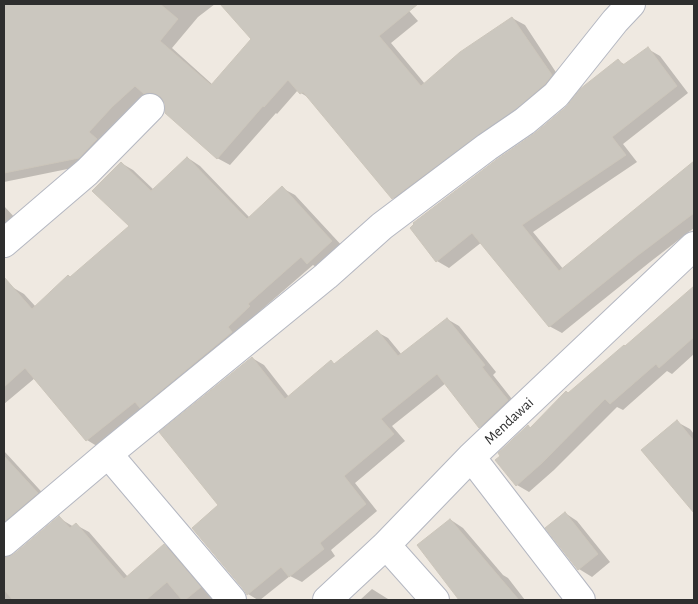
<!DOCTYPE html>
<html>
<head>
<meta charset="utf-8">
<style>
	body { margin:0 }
	#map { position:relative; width:698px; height:604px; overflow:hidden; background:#efe9e1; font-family:"Alegreya Sans",sans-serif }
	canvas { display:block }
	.frame { position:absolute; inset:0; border:5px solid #2e2e2e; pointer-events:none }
</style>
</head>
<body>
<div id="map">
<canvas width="698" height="604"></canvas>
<div class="frame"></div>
</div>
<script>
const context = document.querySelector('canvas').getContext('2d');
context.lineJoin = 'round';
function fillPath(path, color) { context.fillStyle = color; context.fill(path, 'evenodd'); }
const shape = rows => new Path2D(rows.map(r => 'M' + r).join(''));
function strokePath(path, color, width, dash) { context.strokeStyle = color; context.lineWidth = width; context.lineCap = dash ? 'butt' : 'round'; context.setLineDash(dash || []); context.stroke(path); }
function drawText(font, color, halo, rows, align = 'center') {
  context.font = font + ' "Alegreya Sans",sans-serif'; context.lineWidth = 4.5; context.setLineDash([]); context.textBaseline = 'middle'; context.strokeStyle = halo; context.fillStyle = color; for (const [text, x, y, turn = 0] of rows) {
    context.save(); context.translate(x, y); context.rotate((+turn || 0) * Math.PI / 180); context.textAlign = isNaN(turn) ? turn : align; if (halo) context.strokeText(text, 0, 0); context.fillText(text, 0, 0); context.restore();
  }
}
const shadow = shape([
	[9,4,215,4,198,17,172,48,213,85,253,39,222,4,403,4,418,21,391,43,425,84,512,18,525,25,563,83,406,205,393,198,309,98,301,93,298,90,277,114,276,113,230,165,217,158,166,104,164,99,157,101,146,94,124,114,101,139,92,164,4,182,4,119,11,113,4,104,4,9],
	[648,49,660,56,688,93,623,144,637,162,533,232,564,270,691,165,694,168,694,228,650,262,562,333,549,326,482,242,449,268,437,261,536,134,618,61,626,65],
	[188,158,200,166,250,218,282,188,295,195,344,248,321,270,313,265,260,311,262,314,100,448,87,440,35,378,4,404,4,294,12,287,24,294,36,307,69,276,71,278,131,226,121,163,133,170,154,190],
	[4,206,16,219,4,230],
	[694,287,694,354,672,374,667,371,623,410,617,407,554,470,529,492,517,485,528,427,531,428,569,394,625,347],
	[447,319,459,326,496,372,493,375,519,408,491,434,480,427,446,383,392,426,405,441,355,483,377,511,331,550,335,556,302,582,290,576,260,600,258,600,248,594,220,505,252,358,264,365,289,397,331,362,335,365,377,332,388,338,402,355],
	[677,422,690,429,694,434,694,507,689,504],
	[4,451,50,501,4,541],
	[565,513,577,521,610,562,592,577,579,569,547,528],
	[59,518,74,527,76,525,89,532,128,577,164,545,177,553,217,600,4,600,4,558,6,559,14,555],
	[451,520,463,528,503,575,508,578,525,600,461,600,419,545],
	[372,589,388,599,389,600,360,600]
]);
const building = shape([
	[4,4,160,4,178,19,160,41,211,85,251,39,220,4,418,4,379,36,421,86,460,52,512,17,552,75,545,84,516,109,478,135,392,199,303,92,300,94,288,80,264,107,263,106,217,159,165,113,165,104,161,97,153,93,146,93,144,94,135,86,112,107,89,132,97,139,79,158,4,173,4,4],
	[648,47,677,86,612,137,626,155,522,225,559,271,694,161,694,213,637,256,549,327,472,233,436,262,410,228,414,224,413,223,496,160,535,133,566,107,580,89,618,59,623,65,648,47],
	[187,157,247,219,282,186,332,241,307,264,301,257,248,304,250,306,228,327,232,332,140,408,135,402,86,441,25,368,4,387,4,277,32,309,68,275,70,277,129,226,92,191,121,162,151,191,187,157],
	[694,286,694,337,659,368,656,364,610,404,605,399,542,463,516,486,495,460,500,456,498,453,528,425,530,428,566,391,568,393,624,345,625,346,694,286],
	[447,318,485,365,482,367,508,400,479,428,437,374,381,419,394,434,344,476,366,504,320,543,324,549,289,577,281,567,247,595,244,590,192,528,218,505,159,432,252,357,285,399,331,360,334,364,377,330,398,356,447,318],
	[677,420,694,441,694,513,641,450,677,420],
	[4,456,38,493,4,522,4,456],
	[565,512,598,554,578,570,545,528,565,512],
	[59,516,70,528,76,523,124,579,164,544,201,587,185,600,182,600,167,582,146,600,13,600,4,590,4,557,7,557,14,554,59,516],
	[450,519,519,600,459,600,417,545,450,519]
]);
const street = shape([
	[4,243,87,172,150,108],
	[108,454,232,600],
	[471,457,581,600],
	[4,542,108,454,326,276,382,226,487,147,525,121,556,95,615,21,631,4],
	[386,545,435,600],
	[327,600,386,545,471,457,694,246]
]);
const streetNames = [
	["Mendawai",509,421,-43]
];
fillPath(shadow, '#0003');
fillPath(building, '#cbc7bf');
strokePath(building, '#cbc5ba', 1);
strokePath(street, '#b4b7c1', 30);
strokePath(street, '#fff', 28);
drawText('15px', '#2e2e2e', '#fff', streetNames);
</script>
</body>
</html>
